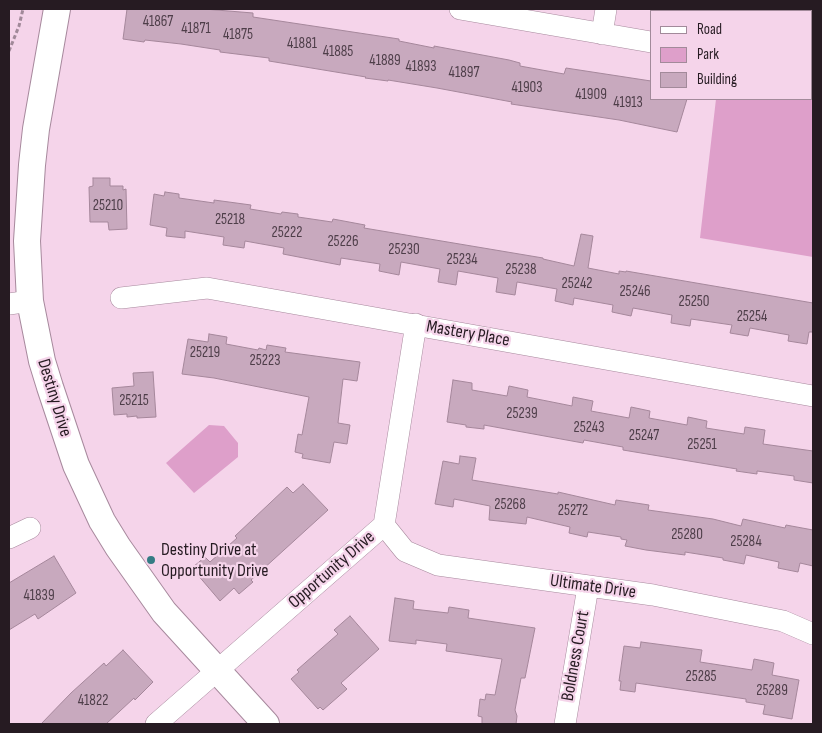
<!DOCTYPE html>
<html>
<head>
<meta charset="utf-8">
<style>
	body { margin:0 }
	#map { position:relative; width:822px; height:733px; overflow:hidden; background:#f5d4ea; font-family:"Sofia Sans Condensed",sans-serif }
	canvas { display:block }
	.frame { position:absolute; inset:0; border:10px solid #261b22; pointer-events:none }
	.legend { position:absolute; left:650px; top:10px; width:162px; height:90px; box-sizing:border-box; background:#f5d4ea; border:1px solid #a28a9a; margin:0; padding:6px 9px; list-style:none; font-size:15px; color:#261b22 }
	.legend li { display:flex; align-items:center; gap:10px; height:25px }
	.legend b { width:25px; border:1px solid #a28a9a }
</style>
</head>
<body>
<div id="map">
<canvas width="822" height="733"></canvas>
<div class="frame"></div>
<ul class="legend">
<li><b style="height:6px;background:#fff"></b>Road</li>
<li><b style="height:14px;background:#de9fca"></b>Park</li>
<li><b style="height:14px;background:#c8a9be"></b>Building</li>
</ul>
</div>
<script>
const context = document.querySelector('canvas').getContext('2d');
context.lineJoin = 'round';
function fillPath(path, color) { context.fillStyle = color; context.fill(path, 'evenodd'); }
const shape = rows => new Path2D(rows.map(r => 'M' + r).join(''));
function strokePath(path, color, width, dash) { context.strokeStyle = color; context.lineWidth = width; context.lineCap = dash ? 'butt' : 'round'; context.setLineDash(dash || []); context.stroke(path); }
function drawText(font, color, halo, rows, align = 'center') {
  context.font = font + ' "Sofia Sans Condensed",sans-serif'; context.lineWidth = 4.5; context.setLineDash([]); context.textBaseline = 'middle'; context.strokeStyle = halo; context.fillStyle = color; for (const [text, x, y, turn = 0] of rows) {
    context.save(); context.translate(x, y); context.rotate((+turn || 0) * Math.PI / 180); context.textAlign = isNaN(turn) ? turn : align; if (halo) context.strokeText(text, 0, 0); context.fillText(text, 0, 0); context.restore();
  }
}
const green = shape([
	[727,9,813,9,813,257,700,238,716,99,811,99,811,11,727,11],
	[209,425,224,426,238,443,238,457,194,493,166,463]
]);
const building = shape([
	[127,9,204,9,253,13,253,17,399,39,399,41,434,48,434,46,509,60,520,63,520,66,564,74,566,68,651,81,651,99,687,99,677,132,619,120,511,104,512,102,437,88,388,80,388,81,365,78,366,77,269,61,269,58,220,52,220,50,181,44,145,40,144,42,123,39,127,9],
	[93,178,110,178,110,186,123,186,123,190,126,189,127,229,109,230,108,222,90,222,89,187,93,186,93,178],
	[165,192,179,194,179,198,214,203,214,200,251,205,250,209,281,214,282,212,298,214,298,217,332,222,333,219,365,225,364,228,543,258,543,259,574,266,581,234,593,236,588,268,619,274,619,271,626,272,626,271,813,303,813,332,809,332,807,344,788,341,789,335,750,328,748,336,730,333,732,325,691,319,690,326,671,323,672,315,633,308,631,316,612,312,613,305,574,298,573,305,555,301,557,289,517,282,515,295,496,292,498,278,458,271,456,285,438,282,440,269,401,262,399,275,379,271,380,264,341,258,340,265,283,254,284,248,245,241,244,248,223,245,224,237,185,231,185,238,166,236,167,228,150,225,154,194,164,196,165,192],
	[209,334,227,337,226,344,258,350,259,348,266,350,267,345,286,348,285,352,360,362,357,381,343,379,338,423,350,425,347,444,334,442,330,463,302,458,303,454,295,452,298,434,302,435,309,397,214,378,182,374,188,339,208,342,209,334],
	[153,372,156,417,137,418,137,416,127,417,127,414,114,415,112,388,134,386,133,373,153,372],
	[453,380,472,383,472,390,507,396,509,386,528,390,527,397,572,406,573,397,593,401,591,411,629,418,631,407,650,411,649,418,687,425,688,417,707,421,706,428,744,434,745,427,765,430,763,444,813,451,813,483,794,480,794,476,757,471,757,474,736,471,737,469,623,450,623,447,584,440,583,443,484,425,484,429,466,427,466,425,447,422,453,380],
	[460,456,476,458,472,480,558,494,558,492,615,505,616,500,649,505,648,510,713,519,741,526,743,519,785,528,786,525,813,530,813,566,800,563,798,572,778,568,779,562,746,555,744,564,723,560,723,558,685,552,685,555,646,550,625,546,627,540,621,539,621,537,588,532,587,537,569,533,570,527,527,517,526,524,489,520,490,506,454,499,453,507,435,504,443,461,459,464,460,456],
	[303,484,328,510,251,580,253,582,239,594,234,588,220,601,197,574,199,572,193,567,205,557,210,562,237,538,235,536,287,487,293,493,303,484],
	[54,556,76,593,38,619,35,614,9,630,9,583,54,556],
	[395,598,414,601,413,609,448,613,449,607,469,610,468,618,535,628,525,678,521,678,515,710,517,716,516,724,482,724,482,717,478,716,480,699,485,700,486,694,495,695,502,659,446,651,447,644,416,640,416,644,389,641,395,598],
	[350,616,379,649,341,683,347,689,323,710,320,707,318,709,291,679,299,672,297,670,338,634,334,630,350,616],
	[641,642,702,650,700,662,752,670,754,659,774,663,772,675,799,680,792,719,763,714,765,705,746,702,746,699,636,683,635,692,620,690,621,681,619,681,624,646,640,648,641,642],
	[123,650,153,682,135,700,134,698,106,724,41,724,71,693,104,663,106,666,123,650]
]);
const path = shape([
	[9,51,19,26,23,9]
]);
const minor = shape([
	[460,9,651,42],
	[602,34,606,9],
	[121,298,207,288,813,396],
	[9,304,30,301],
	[384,525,405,551,438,565,653,595,783,621,813,634],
	[9,538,30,528],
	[156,724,384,525,416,324],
	[565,724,588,587]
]);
const tertiary = shape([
	[57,9,36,129,32,165,27,241,30,301,42,361,50,387,76,465,102,521,118,547,164,612,266,724]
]);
const markers = [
	[151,560,5,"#347c84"]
];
const numberNames = [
	["41867",158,22],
	["41871",196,29],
	["41875",238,35],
	["41881",302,44],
	["41885",338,52],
	["41889",385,61],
	["41893",421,67],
	["41897",464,73],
	["41903",527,88],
	["41909",591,95],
	["41913",628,103],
	["25210",108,206],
	["25218",230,220],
	["25222",287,233],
	["25226",343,242],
	["25230",404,250],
	["25234",462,260],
	["25238",521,270],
	["25242",577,284],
	["25246",635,292],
	["25250",694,302],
	["25254",752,317],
	["25219",205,353],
	["25223",265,361],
	["25215",134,401],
	["25239",522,414],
	["25243",589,428],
	["25247",644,436],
	["25251",702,445],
	["25268",510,505],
	["25272",573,511],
	["25280",687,535],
	["25284",746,542],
	["41839",39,596],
	["25285",701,677],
	["25289",772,691],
	["41822",93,701]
];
const streetNames = [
	["Mastery Place",468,334,10],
	["Destiny Drive",54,398,73],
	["Opportunity Drive",332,570,-41],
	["Ultimate Drive",593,587,8],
	["Boldness Court",576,656,-80]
];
const poiNames = [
	["Destiny Drive at",161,550],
	["Opportunity Drive",161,571]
];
fillPath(green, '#de9fca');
fillPath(building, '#c8a9be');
strokePath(building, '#a5879b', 1);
strokePath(minor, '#a7899d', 22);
strokePath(tertiary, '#a7899d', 28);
strokePath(path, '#a18999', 3, [4, 2.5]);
strokePath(minor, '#fff', 21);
strokePath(tertiary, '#fff', 26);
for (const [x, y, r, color] of markers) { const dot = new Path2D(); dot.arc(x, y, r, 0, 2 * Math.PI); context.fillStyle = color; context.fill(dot); strokePath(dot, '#f5d4ea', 2); }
drawText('15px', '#4e3e49', null, numberNames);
drawText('18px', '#261b22', '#f5d4ea', streetNames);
drawText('18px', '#261b22', '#f5d4ea', poiNames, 'left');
</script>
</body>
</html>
